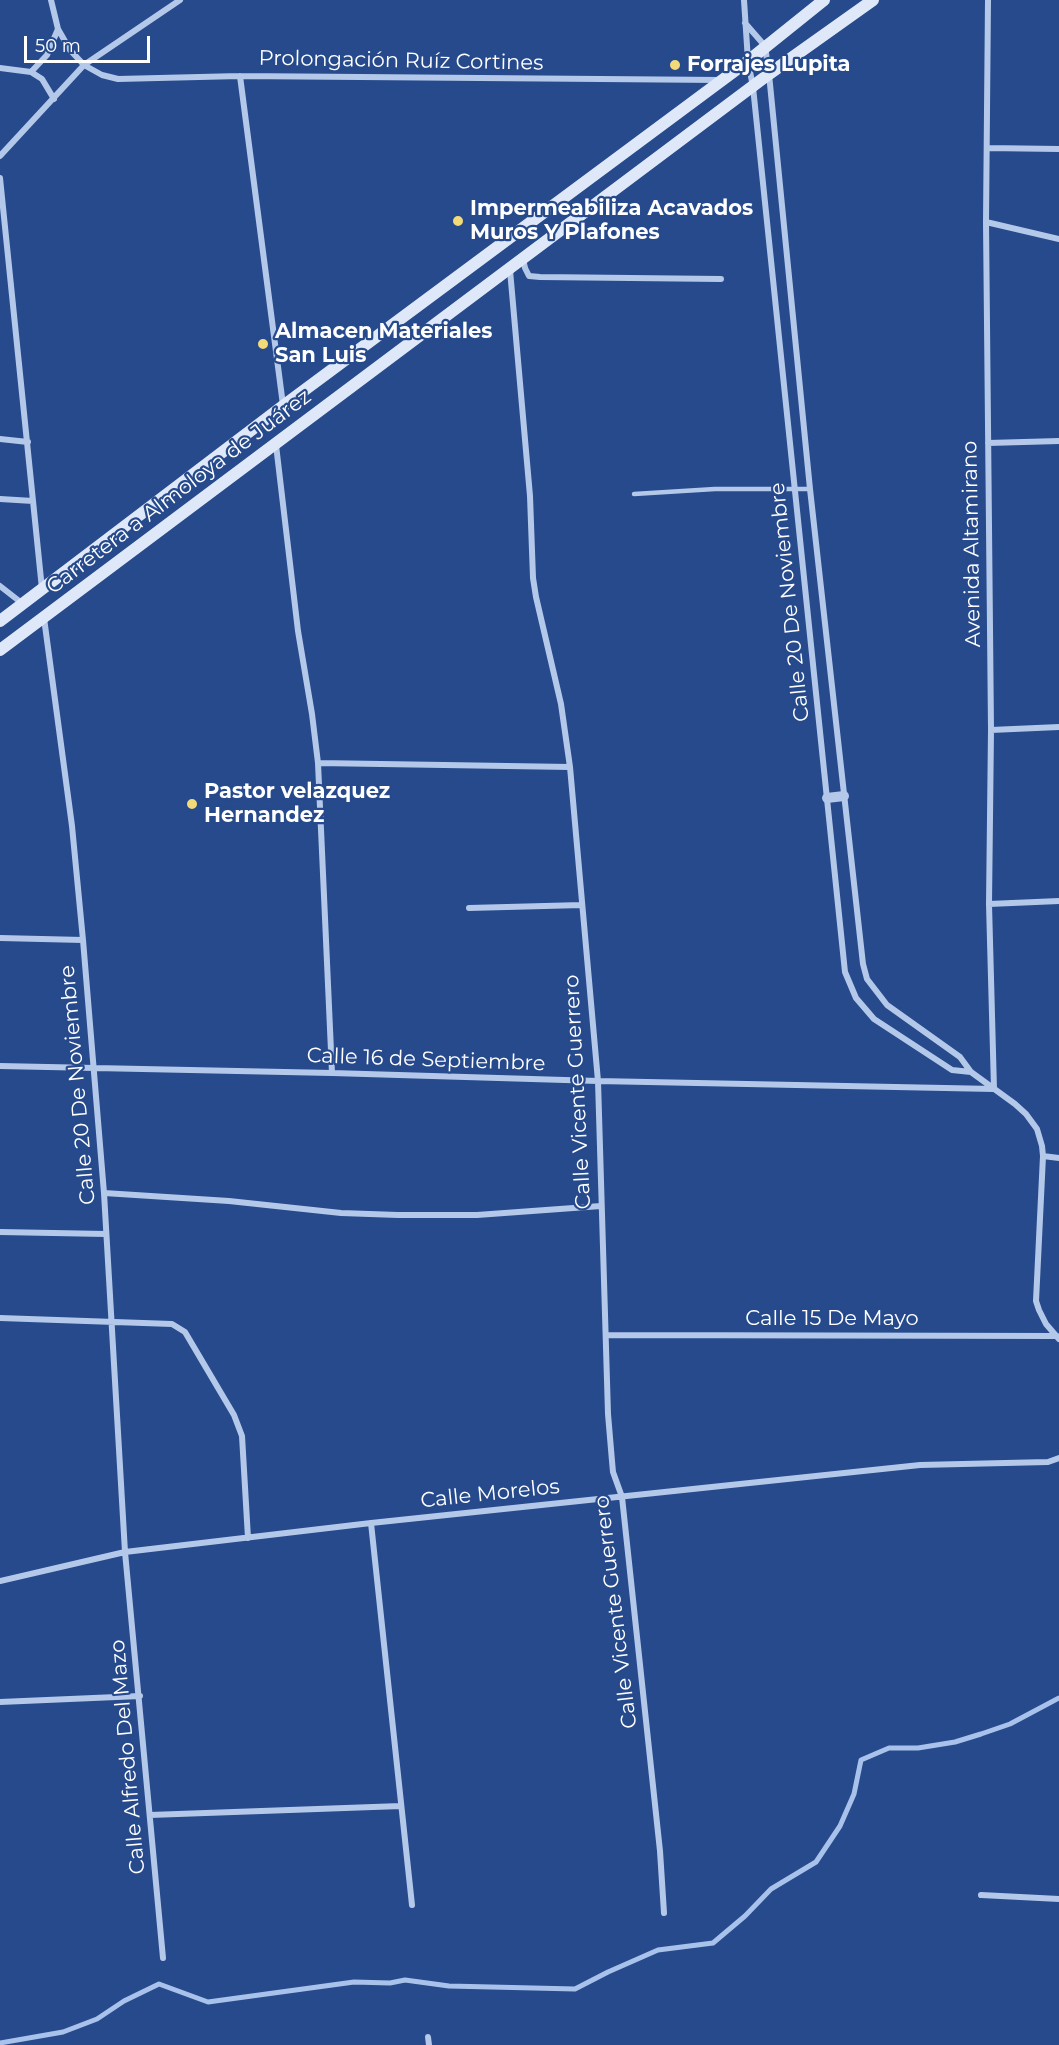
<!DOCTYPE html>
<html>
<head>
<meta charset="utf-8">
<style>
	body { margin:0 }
	#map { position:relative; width:1059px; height:2045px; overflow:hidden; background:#264a8c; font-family:Montserrat,sans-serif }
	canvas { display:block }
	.scale { position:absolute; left:24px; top:36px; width:126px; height:27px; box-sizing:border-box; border:3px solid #fff; border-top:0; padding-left:8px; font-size:18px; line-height:21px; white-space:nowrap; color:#fff; -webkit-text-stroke:4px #264a8c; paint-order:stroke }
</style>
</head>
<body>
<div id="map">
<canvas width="1059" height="2045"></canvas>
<div class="scale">50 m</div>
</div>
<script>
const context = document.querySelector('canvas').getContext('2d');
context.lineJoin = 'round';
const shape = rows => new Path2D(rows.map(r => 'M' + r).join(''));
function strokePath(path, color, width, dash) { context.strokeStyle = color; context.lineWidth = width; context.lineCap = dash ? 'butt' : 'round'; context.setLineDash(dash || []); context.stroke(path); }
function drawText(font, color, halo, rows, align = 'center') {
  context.font = font + ' Montserrat,sans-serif'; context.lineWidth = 4.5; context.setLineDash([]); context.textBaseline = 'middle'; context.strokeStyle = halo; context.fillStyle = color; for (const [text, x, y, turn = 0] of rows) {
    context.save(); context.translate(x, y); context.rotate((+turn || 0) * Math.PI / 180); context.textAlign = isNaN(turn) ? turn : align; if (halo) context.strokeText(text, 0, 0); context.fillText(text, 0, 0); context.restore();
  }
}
const stream = shape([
	[0,2043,63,2032,97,2019,124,2001,159,1984,208,2002,354,1982,390,1983,405,1980,449,1986,575,1989,608,1972,658,1950,713,1943,745,1916,771,1889,816,1862,840,1826,854,1794,861,1760,889,1748,918,1748,955,1742,981,1734,1010,1724,1059,1698]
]);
const service = shape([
	[634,494,715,489,810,489]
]);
const minor = shape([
	[51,0,58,29,70,50,84,65,102,75,118,79,240,76,720,80],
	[744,0,748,61,753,87,845,972,856,998,874,1019,952,1070,971,1072],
	[745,23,765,46,769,74,810,489,863,964,867,979,887,1005,960,1057,971,1072,1015,1104,1026,1114,1037,1129,1042,1146,1043,1156,1036,1301,1039,1310,1046,1324,1059,1339],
	[0,68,31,72,42,79,54,99],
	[31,72,47,55,58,29],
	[240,76,283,405],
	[987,148,1059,149],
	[0,156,84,65,180,0],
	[0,178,42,589],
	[986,222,1059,239],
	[523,259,525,268,529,276,540,277,721,279],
	[510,270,530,496,533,578,536,597,561,704,570,767,598,1081,608,1414,612,1461,613,1472,622,1497,660,1851,664,1913],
	[0,439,28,442],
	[988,443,1059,441],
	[276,445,298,631,312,714,318,763,332,1073],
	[0,499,33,501],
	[0,586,23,604],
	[44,618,72,826,83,940,104,1193,125,1552,163,1958],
	[991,730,1059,727],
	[318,763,570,767],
	[989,904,1059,901],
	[469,908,582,905],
	[0,938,83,940],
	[0,1066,332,1073,598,1081,994,1089,989,904,991,730,986,222,988,0],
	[1043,1156,1059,1158],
	[104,1193,229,1201,341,1213,398,1215,477,1215,601,1206],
	[0,1232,106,1234],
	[0,1318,172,1324,185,1332,234,1415,242,1436,248,1538],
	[606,1335,1057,1336],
	[371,1523,412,1905],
	[0,1581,125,1552,371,1523,920,1465,1048,1462,1059,1458],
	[0,1702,140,1696],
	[150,1815,401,1806],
	[981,1895,1059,1899],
	[428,2037,429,2045]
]);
const tertiary = shape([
	[827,798,844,796]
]);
const secondary = shape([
	[0,621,283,406,748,61,824,0],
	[0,650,769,74,873,0]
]);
const markers = [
	[675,65,6,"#f3da79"],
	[458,221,6,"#f3da79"],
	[263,344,6,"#f3da79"],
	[192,804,6,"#f3da79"]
];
const streetNames = [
	["Prolongación Ruíz Cortines",401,61,1],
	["Carretera a Almoloya de Juárez",179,492,-37],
	["Avenida Altamirano",972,544,-91],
	["Calle 20 De Noviembre",790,602,-96],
	["Calle 16 de Septiembre",426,1060,2],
	["Calle 20 De Noviembre",78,1085,-95],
	["Calle Vicente Guerrero",578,1092,-93],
	["Calle 15 De Mayo",832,1319],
	["Calle Morelos",490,1494,-6],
	["Calle Vicente Guerrero",616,1612,-97],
	["Calle Alfredo Del Mazo",128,1757,-95]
];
const poiNames = [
	["Forrajes Lupita",687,65],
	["Impermeabiliza Acavados",470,209],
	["Muros Y Plafones",470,233],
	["Almacen Materiales",275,332],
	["San Luis",275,356],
	["Pastor velazquez",204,792],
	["Hernandez",204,816]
];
strokePath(stream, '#a9c2eb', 5);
strokePath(service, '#b4c8ea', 4.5);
strokePath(minor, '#b4c8ea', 6);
strokePath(tertiary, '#b4c8ea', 10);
strokePath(secondary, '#dfe8f8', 12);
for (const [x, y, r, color] of markers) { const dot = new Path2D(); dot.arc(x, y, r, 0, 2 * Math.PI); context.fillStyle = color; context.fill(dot); strokePath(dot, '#264a8c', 2); }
drawText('21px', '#fff', '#264a8c', streetNames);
drawText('bold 21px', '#fff', '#264a8c', poiNames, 'left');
</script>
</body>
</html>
